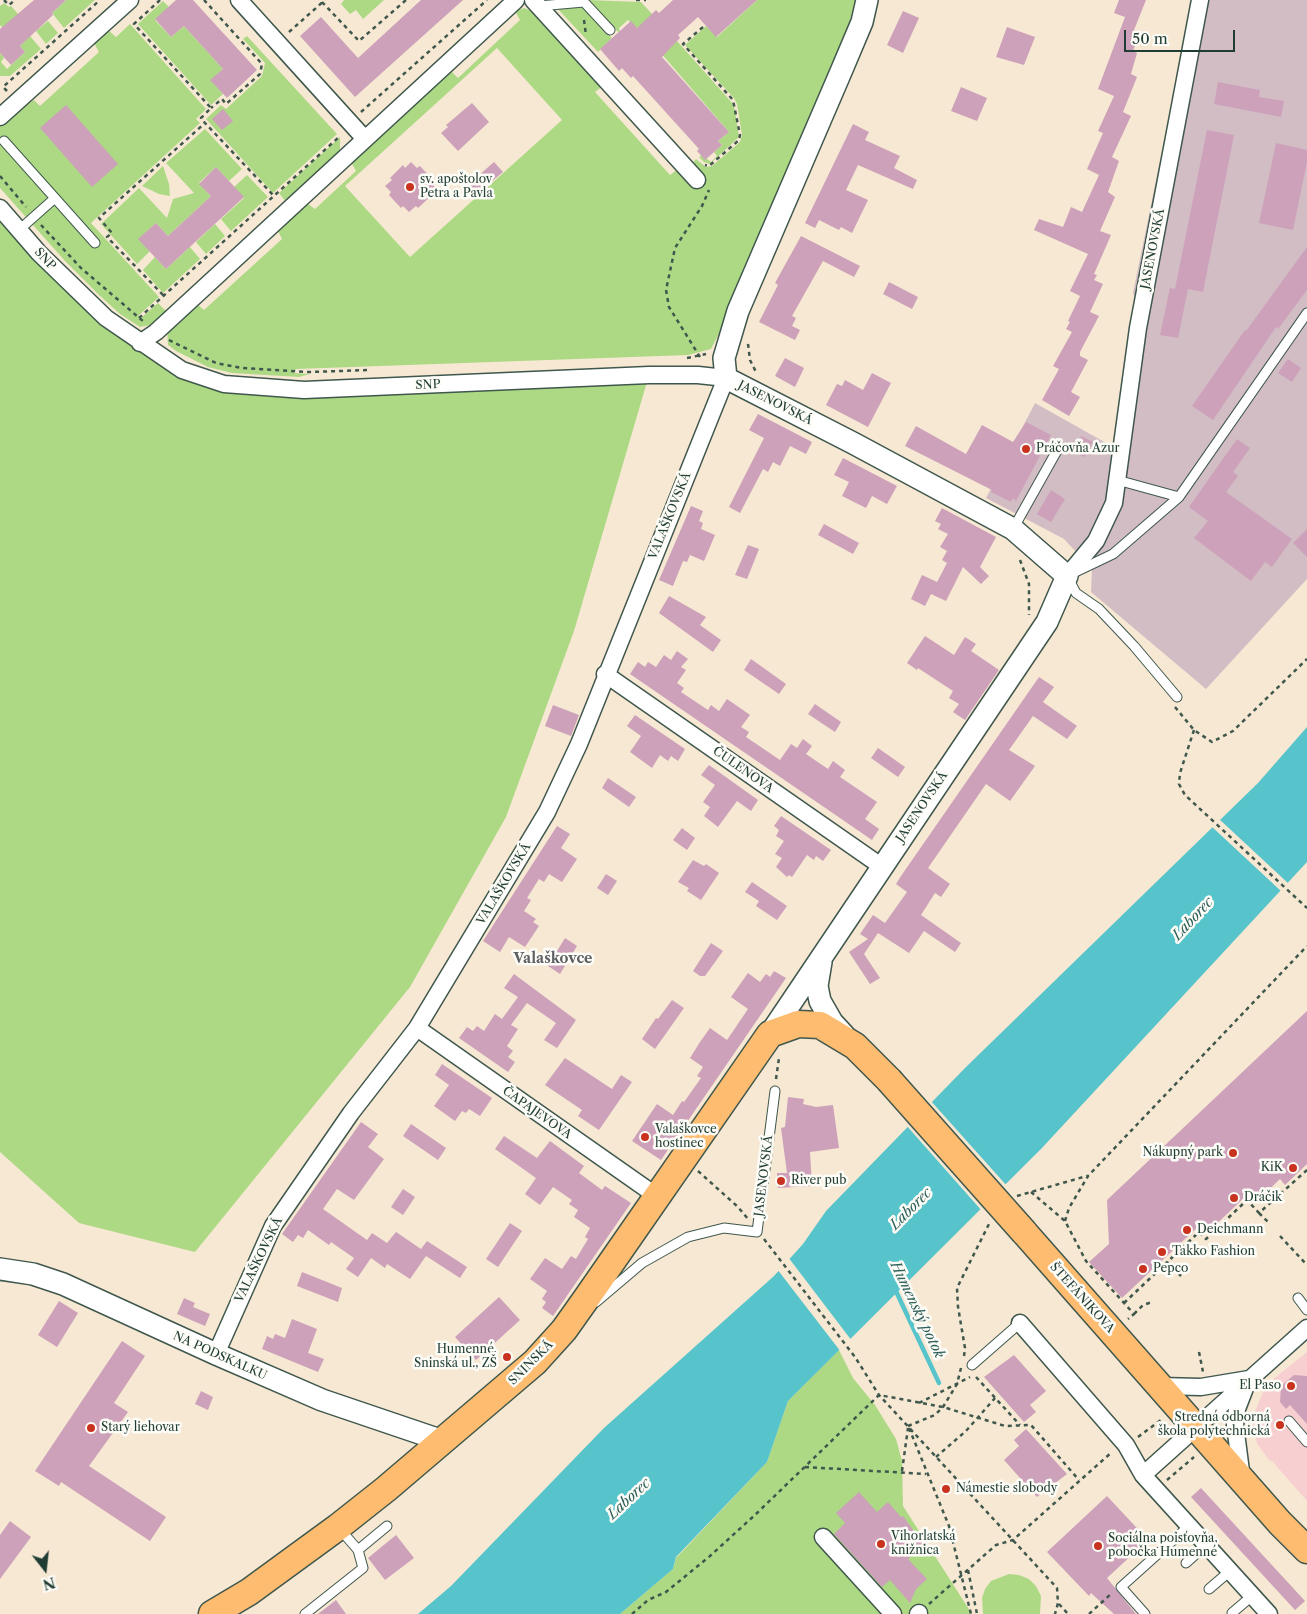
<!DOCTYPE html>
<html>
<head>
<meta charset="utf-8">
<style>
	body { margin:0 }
	#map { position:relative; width:1307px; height:1614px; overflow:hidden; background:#f7e8d3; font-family:"Libre Caslon Text",serif }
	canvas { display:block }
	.north { position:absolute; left:20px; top:1544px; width:50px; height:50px; -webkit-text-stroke:4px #fdfcf7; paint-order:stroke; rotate:164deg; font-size:14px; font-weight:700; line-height:20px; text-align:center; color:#1f3d34 }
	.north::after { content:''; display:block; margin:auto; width:18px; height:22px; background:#1f3d34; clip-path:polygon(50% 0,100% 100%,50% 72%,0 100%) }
	.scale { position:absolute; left:1124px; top:30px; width:111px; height:22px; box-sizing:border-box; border:2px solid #1f3d34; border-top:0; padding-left:6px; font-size:15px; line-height:18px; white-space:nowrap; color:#1f3d34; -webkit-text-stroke:4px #fdfcf7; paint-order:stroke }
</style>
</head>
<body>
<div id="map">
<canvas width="1307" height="1614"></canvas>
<div class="north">N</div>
<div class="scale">50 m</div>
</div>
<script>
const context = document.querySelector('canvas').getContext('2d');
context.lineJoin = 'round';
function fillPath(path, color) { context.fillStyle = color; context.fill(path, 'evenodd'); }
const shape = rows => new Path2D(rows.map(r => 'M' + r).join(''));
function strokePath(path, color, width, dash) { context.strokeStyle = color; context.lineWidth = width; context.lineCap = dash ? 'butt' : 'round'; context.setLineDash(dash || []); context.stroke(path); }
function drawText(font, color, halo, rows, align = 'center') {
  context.font = font + ' "Libre Caslon Text",serif'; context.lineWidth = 5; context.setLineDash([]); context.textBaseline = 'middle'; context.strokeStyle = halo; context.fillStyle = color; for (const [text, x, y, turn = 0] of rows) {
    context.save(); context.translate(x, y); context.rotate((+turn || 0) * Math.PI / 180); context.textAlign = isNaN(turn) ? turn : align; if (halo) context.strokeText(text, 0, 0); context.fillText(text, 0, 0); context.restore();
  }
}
const built = shape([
	[1307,1352,1307,1501,1272,1461,1270,1461,1257,1444,1252,1418,1266,1385]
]);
const industrial = shape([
	[1193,0,1307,0,1307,579,1206,689,1091,592,1092,569,1064,539,986,498,1035,403,1115,448,1136,301,1133,293]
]);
const green = shape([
	[66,0,95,0,64,28,52,13],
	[344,0,384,0,363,19,356,10,350,14,341,4],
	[587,0,641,2,652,14,640,31,628,20,619,28,620,31,618,32,592,3],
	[757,0,855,0,850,20,821,96,738,297,711,349,688,355,296,369,294,373,310,374,299,377,232,373,208,367,176,351,168,345,167,330,197,304,204,310,282,239,278,231,279,227,304,205,308,204,315,209,356,171,352,164,354,161,451,71,458,78,520,20,515,11,524,8,535,12,603,86,595,92,670,175,678,169,698,186,706,179,692,164,696,159,706,167,712,166,740,142,742,135,737,104,734,98,685,45,706,26,717,37],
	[497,48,562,120,410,257,345,186],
	[163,1,169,7,155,20,171,37,184,26,223,69,211,80,223,94,211,105,138,24],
	[4,3,9,7,11,6,20,16,4,29,0,25,0,6],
	[581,6,586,8,612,38,598,52,556,7],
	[48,21,58,33,46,44,36,31],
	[130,24,206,109,196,119,200,123,91,223,159,297,138,316,141,318,158,303,166,311,150,325,140,327,120,314,99,295,65,261,0,188,0,126,24,106,34,100,40,106,99,52,94,43,108,30,116,37],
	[30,36,41,49,10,76,0,76,0,53,4,58,1,62,7,69,25,52,20,46],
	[247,36,337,134,273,193,206,119,221,105,226,109,262,76,265,63,243,39],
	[677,41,734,105,739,137,710,164,704,162,699,157,702,155,711,162,717,156,714,152,722,145,718,141,729,132,660,52],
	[205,129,242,169,229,181,216,167,199,183,211,196,168,236,156,223,139,239,150,251,137,264,101,224,139,188,167,218,173,199,194,193,166,163],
	[340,137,340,149,336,156,286,202,279,193],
	[163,166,169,184,170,196,159,194,142,186],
	[247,175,268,197,231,231,221,219,244,198,234,187],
	[0,208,106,319,224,384,649,375,574,631,506,817,410,987,195,1252,79,1223,0,1152],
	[215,224,225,236,206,254,196,242],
	[190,247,200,259,163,293,143,270,155,257,166,269],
	[839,1350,853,1378,875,1405,896,1439,902,1461,903,1506,972,1614,620,1614,673,1569,676,1558,767,1462,788,1401],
	[1009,1574,1019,1575,1029,1579,1036,1586,1041,1596,1040,1614,983,1614,982,1598,985,1589,991,1581]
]);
const water = shape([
	[1307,727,1307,862,1041,1149,788,1401,767,1462,676,1557,673,1569,620,1614,418,1614,451,1586,604,1428,774,1276,803,1244,826,1211,965,1068,1258,783]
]);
const pier = shape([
	[1218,818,1289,884,1282,892,1210,825],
	[930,1100,1007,1186,982,1211,906,1125],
	[788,1257,852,1341,841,1352,777,1269]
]);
const stream = shape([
	[894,1287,939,1383]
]);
const building = shape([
	[34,0,66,0,52,13,53,15,20,46,25,52,11,65,0,53,0,29],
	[176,0,193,0,257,70,227,98,210,80,223,69,184,26,171,37,155,19],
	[421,0,463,0,355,97,300,36,321,17,358,58],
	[673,0,757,0,716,37,698,17,678,35,680,38,662,57,729,132,718,141,722,145,705,160,697,151,699,149,633,76,631,78,622,68,619,71,600,49,631,21,637,28,656,10,659,13],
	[1119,0,1146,0,1132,35,1138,37,1133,51,1137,53,1131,74,1137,77,1123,112,1131,116,1112,157,1119,161,1108,192,1115,197,1100,231,1111,235,1094,274,1097,275,1094,280,1103,284,1090,312,1099,316,1080,352,1080,356,1088,360,1071,392,1080,397,1069,416,1042,400,1059,369,1053,366,1072,332,1066,329,1070,322,1068,321,1080,296,1070,291,1088,254,1034,230,1039,219,1063,227,1071,207,1082,212,1099,175,1087,169,1103,133,1098,131,1114,96,1098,89,1125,17,1114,13],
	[903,11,919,18,903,53,887,45],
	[1007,27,1035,37,1024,65,996,57],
	[1218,82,1260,90,1259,97,1284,101,1281,117,1214,104],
	[961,87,987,98,977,121,951,111],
	[472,103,489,122,458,151,441,133,448,127,446,125],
	[66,105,118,164,92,187,40,128],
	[223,109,233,121,222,130,212,119],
	[853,124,869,132,865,140,900,156,894,168,917,180,913,189,858,165,846,190,868,200,852,233,841,227,839,230,819,220,815,228,805,223],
	[1207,130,1234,135,1203,292,1188,289,1178,338,1160,335,1170,288,1175,289],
	[1276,143,1307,150,1307,162,1293,230,1259,223],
	[411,162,417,168,420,166,432,179,430,181,436,188,429,194,431,196,418,208,416,206,409,212,403,206,401,208,389,195,391,192,385,186,392,180,390,178,403,165,405,168],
	[494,162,503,172,477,194,469,184],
	[216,167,244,197,166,269,138,239,156,223,168,236,211,196,199,184],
	[801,236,860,266,854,277,823,261,792,316,796,318,792,326,800,330,795,340,759,322,778,285,775,283],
	[1307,247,1307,290,1278,329,1276,327,1213,420,1192,406,1245,330,1246,331],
	[889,282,918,297,912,309,883,294],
	[785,358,804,368,795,387,775,376],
	[1288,359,1301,368,1292,382,1278,373],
	[872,373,891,383,868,427,826,405,837,384,842,386,845,380,863,390],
	[758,414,812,442,806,454,790,446,780,466,773,462,768,472,763,469,740,513,729,507,764,438,749,430],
	[1026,422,1051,435,1016,501,1013,498,1011,502,991,492,992,490,905,446,916,426,966,454,982,425,1013,442],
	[1081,436,1093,442,1084,457,1073,451],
	[1237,439,1250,448,1233,472,1238,476,1226,492,1292,539,1272,567,1265,562,1251,581,1194,538,1208,521,1189,507],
	[843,458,897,486,887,504,872,496,866,508,842,496,849,482,834,475],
	[1051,490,1065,499,1051,522,1037,514],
	[691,506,703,511,699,521,703,523,701,529,715,535,704,561,690,555,687,562,683,561,673,586,659,580],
	[942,508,996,537,980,567,989,576,981,584,963,567,946,601,931,594,925,606,911,599,922,575,937,582,947,563,942,560,947,551,940,547,948,534,938,529,941,524,935,521],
	[824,524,859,543,853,554,818,535],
	[1307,529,1307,557,1293,543],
	[748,545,759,549,747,579,735,575],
	[669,596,706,617,700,625,721,640,713,652,659,613],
	[925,636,954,655,965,637,976,644,971,651,999,670,965,720,953,712,959,704,949,698,953,691,918,668,917,670,907,663],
	[677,651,688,659,681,667,686,670,677,683,684,688,681,692,708,710,711,705,719,711,727,699,743,710,750,715,741,727,749,732,746,737,780,760,791,744,797,748,803,739,812,746,806,754,828,769,833,761,845,770,840,777,877,802,865,819,879,829,872,840,630,674,638,662,645,667,648,662,656,667,664,655,671,660],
	[751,659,786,684,779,694,744,670],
	[1039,677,1054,687,1043,702,1077,726,1067,739,1033,716,1009,750,1035,766,1010,801,986,784,928,868,950,884,941,897,935,893,921,915,961,943,955,952,924,931,909,953,878,933,864,954,880,978,870,984,849,952,868,939,860,934,873,915,885,923,907,892,896,884,901,876],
	[815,704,841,722,835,732,808,714],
	[553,705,579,715,571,736,545,726],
	[635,715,685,749,678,761,671,756,668,761,660,755,652,768,630,752,641,736,627,726],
	[878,748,905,767,898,777,871,758],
	[709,765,758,800,751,811,737,801,718,827,704,816,710,807,703,802,715,785,701,775],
	[608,778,636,797,629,807,602,788],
	[781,816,831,850,823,861,816,856,814,860,807,855,792,877,789,875,787,877,776,867,782,858,775,854,784,841,776,836,779,830,774,826],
	[557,826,570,834,561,848,577,859,562,882,549,874,544,882,539,879,527,898,531,900,524,911,536,919,533,922,539,926,525,947,509,937,500,952,483,941],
	[682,828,695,838,687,850,673,840],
	[693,860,704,866,706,864,719,873,701,900,687,891,689,888,678,882],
	[606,874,617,881,608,895,597,888],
	[752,882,787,906,777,920,756,906,759,901,745,892],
	[565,938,577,946,560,974,548,966],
	[711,943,723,951,705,976,700,976,693,971],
	[774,971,786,978,661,1160,632,1141,657,1104,673,1115,682,1101,684,1102,701,1078,697,1076,703,1067,690,1058,700,1042,710,1028,727,1040,748,1009,731,997,748,973,760,982,766,974,770,977],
	[514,974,576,1020,557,1048,544,1040,556,1023,527,1003,511,1025,518,1029,507,1046,513,1051,508,1057,515,1062,508,1072,459,1038,467,1027,473,1031,477,1026,484,1031,495,1014,502,1019,518,997,504,988],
	[672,1000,684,1008,655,1049,642,1039,656,1018,658,1019],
	[1307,1011,1307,1164,1285,1185,1280,1179,1255,1203,1247,1195,1207,1233,1200,1225,1122,1298,1089,1262,1109,1244,1107,1200],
	[565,1058,612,1089,621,1075,632,1082,599,1130,578,1116,582,1110,545,1085],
	[442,1064,492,1098,480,1116,469,1109,466,1113,462,1111,455,1121,434,1106,449,1085,435,1075],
	[788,1097,804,1099,803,1104,816,1107,833,1105,839,1148,810,1152,812,1186,778,1188,777,1173,787,1173,781,1128,785,1127],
	[361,1122,378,1134,368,1147,384,1159,354,1200,337,1189,323,1209,367,1240,372,1233,387,1243,396,1232,421,1249,427,1241,467,1267,460,1278,426,1256,410,1279,387,1264,385,1268,371,1258,358,1277,346,1269,354,1258,331,1242,329,1245,308,1230,303,1238,298,1235,293,1242,282,1234],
	[411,1124,446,1148,438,1160,403,1136],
	[504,1136,537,1158,550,1141,584,1166,579,1173,602,1190,605,1186,631,1203,553,1316,542,1308,546,1302,542,1299,547,1291,530,1279,545,1258,562,1269,571,1256,576,1259,588,1239,585,1237,590,1228,574,1217,578,1210,569,1204,572,1200,553,1187,540,1205,525,1194,536,1178,495,1149],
	[403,1189,415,1197,403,1215,391,1207],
	[510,1223,522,1231,498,1267,486,1259],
	[302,1272,342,1288,338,1302,297,1286],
	[499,1297,520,1320,476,1360,455,1337],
	[184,1298,195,1303,193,1307,210,1314,205,1326,177,1314],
	[59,1301,78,1313,57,1347,38,1335],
	[292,1319,317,1329,308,1353,324,1359,318,1372,262,1349,267,1336,273,1339,275,1334,285,1338],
	[122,1341,145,1356,114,1403,128,1412,89,1466,166,1517,150,1541,61,1482,59,1486,35,1471],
	[1014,1355,1046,1391,1030,1405,1036,1412,1024,1422,984,1377],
	[1294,1375,1307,1376,1307,1424,1290,1405,1286,1409,1280,1402,1281,1386],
	[201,1391,213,1397,208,1410,195,1404],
	[1026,1429,1067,1474,1037,1497,1004,1460,1019,1446,1014,1440],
	[1201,1488,1305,1601,1295,1610,1191,1497],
	[859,1492,877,1512,888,1502,901,1517,903,1516,916,1534,930,1540,908,1559,927,1579,916,1589,910,1603,890,1580,882,1587,834,1534,845,1523,836,1513],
	[1107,1496,1148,1540,1107,1578,1136,1614,1114,1614,1091,1593,1089,1596,1047,1552],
	[10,1521,31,1537,0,1579,0,1535],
	[396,1535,414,1558,385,1580,368,1558],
	[336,1600,346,1614,318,1614]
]);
const path = shape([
	[4,0,9,5,15,0],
	[160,0,134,24,211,108,201,118,205,123,274,196],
	[204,0,262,64,260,74,226,104,222,99,211,108],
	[636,0,646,0],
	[322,2,359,41,406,0],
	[584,20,586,35],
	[703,27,683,44,733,100,740,135,739,140,716,160,709,166,705,165],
	[289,32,325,0],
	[7,91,3,87,100,0],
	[361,112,487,0],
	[0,176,26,207],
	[41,225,81,268,144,322],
	[163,295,107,237,112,233,99,218,205,123],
	[139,318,339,137],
	[169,340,216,363,242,368,309,372,370,370],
	[748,344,750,360,757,374],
	[700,357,669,307,666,290,675,248,702,206,709,190],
	[687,358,706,354],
	[1020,560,1029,584,1029,615],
	[1175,707,1194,730,1212,742,1233,731,1307,659],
	[1194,730,1180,773,1179,784,1185,795,1307,908],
	[776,1079,779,1058],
	[698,1171,738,1207,748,1219],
	[1031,1192,1065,1221,1086,1261,1134,1314,1128,1319],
	[1017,1196,1087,1176],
	[1259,1213,1269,1223],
	[1065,1221,1069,1208,1088,1176,1307,946],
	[1280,1236,1307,1265],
	[764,1239,855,1357,879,1395,1057,1588,1058,1603,1055,1614],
	[1167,1262,1181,1276],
	[1124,1303,1199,1232,1206,1239,1247,1200,1259,1213,1307,1170],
	[1134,1314,1143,1305,1152,1302],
	[1199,1352,1203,1372],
	[964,1356,965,1348,958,1307,957,1288,990,1222],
	[976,1377,1020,1425],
	[919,1403,970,1377],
	[908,1426,935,1415,943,1407,957,1384,961,1368],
	[909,1428,949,1526,971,1614],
	[1138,1437,1161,1420],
	[936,1457,966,1431,995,1398],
	[805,1467,926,1474],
	[902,1471,908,1428],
	[1167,1480,1194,1457],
	[968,1570,977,1614],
	[929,1604,996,1545,1013,1540,1112,1452],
	[1059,1604,1068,1614],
	[632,1614,648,1600,666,1592,710,1556,756,1514,879,1395,943,1407,1005,1426,1031,1425,1079,1480],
	[1089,1614,1112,1593]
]);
const service = shape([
	[539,6,584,2,610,30],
	[4,141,95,243],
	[19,230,55,198],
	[1117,480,1179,497],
	[1013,529,1059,447],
	[1177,697,1134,646,1099,609,1076,593,1067,576,1113,554,1179,497,1307,313],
	[1298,1298,1307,1310],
	[596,1302,642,1263,688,1237,724,1228,757,1232,775,1091],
	[972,1365,1020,1323],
	[1289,1421,1307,1442],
	[358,1550,387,1526],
	[1186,1563,1206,1545],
	[1209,1589,1230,1571],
	[1232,1613,1252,1596],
	[305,1614,363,1568,358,1550,339,1528],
	[1145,1614,1121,1587,1189,1526]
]);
const minor = shape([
	[239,0,365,139],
	[533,0,697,180],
	[0,117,130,0],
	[0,208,39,253,106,318,182,370,224,384,304,390,649,375,698,375,726,378,579,744,547,812,417,1028,351,1113,273,1226,216,1354],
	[140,343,156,332,516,0],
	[1067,576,1096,541,1114,503,1138,328,1200,0],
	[605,674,881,866],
	[417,1028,658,1197],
	[1020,1323,1126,1445,1143,1475,1269,1614],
	[1160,1386,1201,1387,1249,1379],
	[1143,1475,1307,1328],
	[1242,1479,1235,1425,1237,1409,1247,1383],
	[823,1537,893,1614],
	[918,1614,919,1613]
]);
const tertiary = shape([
	[821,962,817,986,820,1001,832,1022,844,1035],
	[770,1034,1047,622,1067,576,1013,529,853,443,726,378,724,358,738,311,840,74,862,22,867,0],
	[0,1269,33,1274,63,1284,216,1354,322,1400,443,1441]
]);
const primary = shape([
	[1024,1232,1280,1523,1307,1550],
	[212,1614,249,1592,338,1527,386,1489,535,1362,564,1330,586,1299,770,1034,798,1024,820,1025,855,1046,889,1080]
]);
const primaryBridge = shape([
	[889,1080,1024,1232]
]);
const markers = [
	[410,187,5,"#c8321e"],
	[1026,449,5,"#c8321e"],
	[645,1137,5,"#c8321e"],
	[1233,1153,5,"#c8321e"],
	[1293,1168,5,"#c8321e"],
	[781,1181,5,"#c8321e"],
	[1234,1198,5,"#c8321e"],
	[1187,1230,5,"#c8321e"],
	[1162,1252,5,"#c8321e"],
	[1143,1269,5,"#c8321e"],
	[507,1357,5,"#c8321e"],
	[1291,1386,5,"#c8321e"],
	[1280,1425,5,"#c8321e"],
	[91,1428,5,"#c8321e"],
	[946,1489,5,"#c8321e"],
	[881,1544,5,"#c8321e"],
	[1098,1546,5,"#c8321e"]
];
const poiNames = [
	["sv. apoštolov",420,180],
	["Petra a Pavla",420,194],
	["Práčovňa Azur",1036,449],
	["Valaškovce",655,1130],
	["hostinec",655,1144],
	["Nákupný park",1223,1153,"right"],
	["KiK",1283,1168,"right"],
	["River pub",791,1181],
	["Dráčik",1244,1198],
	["Deichmann",1197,1230],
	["Takko Fashion",1172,1252],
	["Pepco",1153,1269],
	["Humenné,",497,1350,"right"],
	["Sninská ul., ZŠ",497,1364,"right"],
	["El Paso",1281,1386,"right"],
	["Stredná odborná",1270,1418,"right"],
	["škola polytechnická",1270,1432,"right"],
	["Starý liehovar",101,1428],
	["Námestie slobody",956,1489],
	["Vihorlatská",891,1537],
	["knižnica",891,1551],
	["Sociálna poisťovňa,",1108,1539],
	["pobočka Humenné",1108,1553]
];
const streetNames = [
	["JASENOVSKÁ",1153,249,-79],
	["SNP",45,259,47],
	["SNP",428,385,-2],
	["JASENOVSKÁ",775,403,27],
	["VALAŠKOVSKÁ",670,516,-68],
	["ČULENOVA",743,770,35],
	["JASENOVSKÁ",922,807,-56],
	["VALAŠKOVSKÁ",504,884,-59],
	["ČAPAJEVOVA",537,1113,35],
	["JASENOVSKÁ",764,1176,-83],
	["VALAŠKOVSKÁ",259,1260,-64],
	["ŠTEFÁNIKOVA",1082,1298,48],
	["NA PODSKALKU",220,1356,24],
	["SNINSKÁ",531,1363,-45]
];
const waterNames = [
	["Laborec",1193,919,-47],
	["Laborec",911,1209,-45],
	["Humenský potok",917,1310,64],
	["Laborec",629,1499,-43]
];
const neighbourhoodNames = [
	["Valaškovce",553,959]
];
fillPath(built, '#f7cfd0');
fillPath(industrial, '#d2bdc5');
fillPath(green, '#add985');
fillPath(water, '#56c4ca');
fillPath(pier, '#f7e8d3');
strokePath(stream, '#56c4ca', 4.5);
fillPath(building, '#cca1b9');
strokePath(service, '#3f574c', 11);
strokePath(minor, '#3f574c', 19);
strokePath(tertiary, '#3f574c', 24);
strokePath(primary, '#3f574c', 29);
strokePath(path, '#3f574c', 2.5, [4, 4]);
strokePath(service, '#fff', 9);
strokePath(minor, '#fff', 16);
strokePath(tertiary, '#fff', 21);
strokePath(primary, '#fdbc70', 26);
strokePath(primaryBridge, '#3f574c', 29, []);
strokePath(primaryBridge, '#fdbc70', 26);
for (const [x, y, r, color] of markers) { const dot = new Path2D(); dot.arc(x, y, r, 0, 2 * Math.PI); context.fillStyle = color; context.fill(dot); strokePath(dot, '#fdfcf7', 2); }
drawText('12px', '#1f3d34', '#fdfcf7', poiNames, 'left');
drawText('12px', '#1f3d34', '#fdfcf7', streetNames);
drawText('italic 14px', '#2d5f5a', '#fdfcf7', waterNames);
drawText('bold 14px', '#5c6063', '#fdfcf7', neighbourhoodNames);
</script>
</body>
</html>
